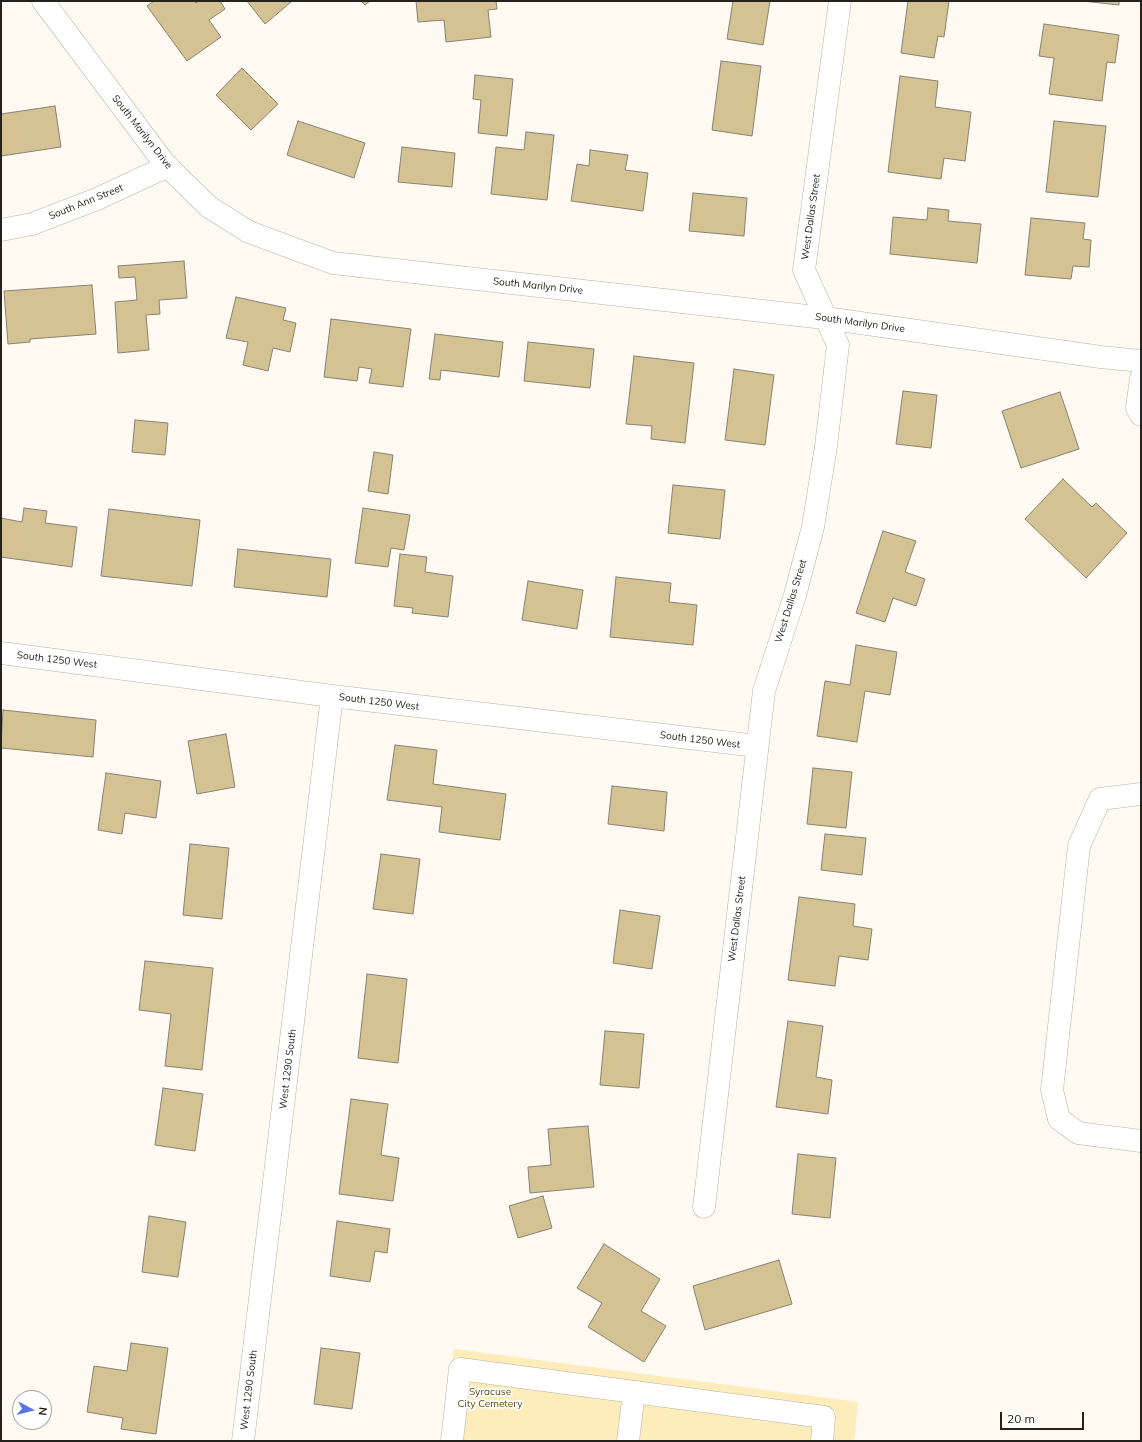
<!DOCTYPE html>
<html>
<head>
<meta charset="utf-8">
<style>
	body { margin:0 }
	#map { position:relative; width:1142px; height:1442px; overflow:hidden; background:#fefaf1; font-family:Mulish,sans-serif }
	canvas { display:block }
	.frame { position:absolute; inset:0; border:2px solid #24221c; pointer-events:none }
	.north { position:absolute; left:12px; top:1390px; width:40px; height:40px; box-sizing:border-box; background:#fff; border:1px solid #a7a7a4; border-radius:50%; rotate:97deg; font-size:11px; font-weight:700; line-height:16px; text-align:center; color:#24221c }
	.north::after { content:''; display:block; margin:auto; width:14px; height:18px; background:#5572e7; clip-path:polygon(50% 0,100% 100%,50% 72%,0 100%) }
	.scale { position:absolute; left:1000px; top:1412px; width:84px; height:18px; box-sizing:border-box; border:2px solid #24221c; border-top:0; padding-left:5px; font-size:12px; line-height:14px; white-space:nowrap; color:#24221c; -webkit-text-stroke:3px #fff; paint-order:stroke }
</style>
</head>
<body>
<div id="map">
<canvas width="1142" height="1442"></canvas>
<div class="frame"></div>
<div class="north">N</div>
<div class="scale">20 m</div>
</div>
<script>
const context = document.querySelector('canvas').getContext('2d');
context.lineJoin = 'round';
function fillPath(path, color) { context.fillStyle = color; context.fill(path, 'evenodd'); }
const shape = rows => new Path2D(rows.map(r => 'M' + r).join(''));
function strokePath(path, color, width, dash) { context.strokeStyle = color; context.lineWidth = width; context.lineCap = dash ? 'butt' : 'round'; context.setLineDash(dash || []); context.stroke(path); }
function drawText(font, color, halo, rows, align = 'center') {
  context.font = font + ' Mulish,sans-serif'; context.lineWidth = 3.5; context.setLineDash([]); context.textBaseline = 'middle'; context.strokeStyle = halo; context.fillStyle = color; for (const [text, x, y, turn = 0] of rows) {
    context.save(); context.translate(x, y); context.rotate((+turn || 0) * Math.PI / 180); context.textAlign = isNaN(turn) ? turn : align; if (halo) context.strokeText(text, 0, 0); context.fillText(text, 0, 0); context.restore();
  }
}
const green = shape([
	[454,1349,858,1402,854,1441,441,1441]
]);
const building = shape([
	[154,1,194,1,196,3,199,1,220,1,225,9,209,20,221,37,187,61,147,6,154,1],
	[247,1,291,1,291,2,265,24,247,1],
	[361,1,370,1,365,5,361,1],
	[416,1,496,1,497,9,488,10,491,37,446,42,444,20,418,22,416,1],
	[733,1,770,1,763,45,727,39,733,1],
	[908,1,949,1,944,37,938,36,934,58,901,53,908,1],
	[1082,1,1119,1,1119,5,1082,1],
	[1044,24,1119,35,1115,63,1107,62,1102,101,1049,94,1054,58,1039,56,1044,24],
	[721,61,761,66,752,136,712,130,721,61],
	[242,68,278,104,251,130,216,95,242,68],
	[475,75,513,79,507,136,478,133,481,100,473,99,475,75],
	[900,76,938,81,935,107,971,112,965,161,944,158,941,179,888,172,900,76],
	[55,106,61,147,1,156,1,114,55,106],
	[298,121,365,143,354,178,287,155,298,121],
	[1054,121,1106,126,1098,197,1046,192,1054,121],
	[526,132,554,135,547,200,491,194,496,147,524,150,526,132],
	[402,147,455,153,452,187,398,182,402,147],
	[590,150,628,155,625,170,648,173,643,211,571,201,577,164,589,166,590,150],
	[693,193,747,198,744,236,689,231,693,193],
	[928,208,949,210,948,221,981,224,977,263,890,254,893,217,927,220,928,208],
	[1031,218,1085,223,1083,239,1091,240,1089,267,1073,266,1071,279,1025,275,1031,218],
	[184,261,187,298,159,300,160,314,146,315,149,350,118,353,115,302,137,300,135,277,119,278,118,266,184,261],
	[92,285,96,334,30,339,30,342,8,344,4,291,92,285],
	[236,297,286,308,283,320,296,323,290,352,273,348,268,371,243,365,248,342,226,338,236,297],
	[331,319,411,329,403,387,369,383,372,369,359,367,357,381,324,377,331,319],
	[435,334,503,342,499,377,441,370,440,380,429,379,435,334],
	[528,342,594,349,590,388,524,381,528,342],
	[634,356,694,363,685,443,651,439,652,426,626,424,634,356],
	[734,369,774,375,765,445,725,440,734,369],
	[903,391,937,395,931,448,896,444,903,391],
	[1060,392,1079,449,1021,468,1002,411,1060,392],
	[135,420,168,423,165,455,132,452,135,420],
	[374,452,393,455,388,494,368,491,374,452],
	[1063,479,1092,507,1096,503,1127,533,1086,578,1025,519,1063,479],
	[673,485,725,490,720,539,668,533,673,485],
	[24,508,47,511,45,523,77,527,72,567,1,557,1,518,22,522,24,508],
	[363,508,410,515,404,550,391,548,388,567,355,563,363,508],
	[109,509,200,520,192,586,101,576,109,509],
	[883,531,916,541,905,572,925,579,916,606,893,598,885,622,856,613,883,531],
	[238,549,331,559,327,597,234,587,238,549],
	[400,554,427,557,425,572,453,576,448,617,412,613,413,608,394,606,400,554],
	[616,577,671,583,669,602,697,605,693,645,610,637,616,577],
	[528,581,583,590,577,629,522,620,528,581],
	[856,645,897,652,890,695,865,691,857,742,817,736,825,681,850,685,856,645],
	[3,710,96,720,93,757,1,748,3,710],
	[226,734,235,787,197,794,188,741,226,734],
	[395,745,437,750,433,784,506,794,500,840,439,832,442,807,387,800,395,745],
	[813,768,852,772,846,828,807,824,813,768],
	[106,773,161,781,156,818,125,813,122,834,98,830,106,773],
	[612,786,667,792,664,831,608,824,612,786],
	[825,834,866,838,862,875,821,870,825,834],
	[190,844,229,848,222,919,183,915,190,844],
	[381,854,420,859,413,914,373,909,381,854],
	[799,897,855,904,853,926,872,929,868,960,839,956,835,986,788,980,799,897],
	[620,910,660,916,652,969,613,963,620,910],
	[145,961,213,968,202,1070,165,1066,171,1014,139,1010,145,961],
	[367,974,407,979,398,1063,358,1058,367,974],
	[788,1021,823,1026,816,1077,832,1080,828,1114,776,1107,788,1021],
	[605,1031,644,1034,639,1088,600,1085,605,1031],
	[163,1088,203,1094,195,1151,155,1145,163,1088],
	[351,1099,388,1104,381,1155,399,1158,393,1201,339,1194,351,1099],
	[588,1126,594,1187,530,1193,528,1167,551,1165,548,1129,588,1126],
	[798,1154,836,1158,830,1218,792,1214,798,1154],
	[543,1196,552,1228,518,1238,509,1206,543,1196],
	[149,1216,186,1222,178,1277,142,1272,149,1216],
	[337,1221,390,1229,387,1253,375,1251,370,1282,330,1276,337,1221],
	[604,1244,660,1279,641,1311,666,1326,644,1362,588,1327,602,1303,577,1288,604,1244],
	[779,1260,792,1304,705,1330,693,1286,779,1260],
	[131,1343,168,1348,156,1434,121,1429,123,1418,87,1412,94,1366,127,1371,131,1343],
	[321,1348,360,1353,352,1409,314,1404,321,1348]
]);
const minor = shape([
	[43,1,165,164,209,207,249,232,333,263,825,318,1101,357,1141,361],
	[1,230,32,224,97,199,168,166],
	[1141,378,1137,408,1141,415],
	[1,653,332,696,757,746],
	[1141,794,1100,799,1079,846,1052,1090,1059,1119,1078,1133,1141,1141],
	[704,1207,764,691,795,595,813,527,826,446,838,345,804,270,840,1],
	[243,1441,332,696],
	[452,1441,460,1369,824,1417,822,1441],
	[628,1441,634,1392]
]);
const streetNames = [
	["South Marilyn Drive",142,132,52],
	["South Ann Street",86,202,-22],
	["West Dallas Street",811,217,-82],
	["South Marilyn Drive",538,286,6],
	["South Marilyn Drive",860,323,8],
	["West Dallas Street",791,601,-73],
	["South 1250 West",57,660,7],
	["South 1250 West",379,702,7],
	["South 1250 West",700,740,7],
	["West Dallas Street",737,919,-83],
	["West 1290 South",288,1069,-83],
	["West 1290 South",249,1390,-83]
];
const parkNames = [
	["Syracuse",490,1392],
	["City Cemetery",490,1404]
];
fillPath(green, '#feecbb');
fillPath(building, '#d4c292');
strokePath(building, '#878274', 1);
strokePath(minor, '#b7b2a3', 23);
strokePath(minor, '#fff', 22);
drawText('10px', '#24221c', '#fff', streetNames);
drawText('10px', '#5c490f', '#fff', parkNames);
</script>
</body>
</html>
